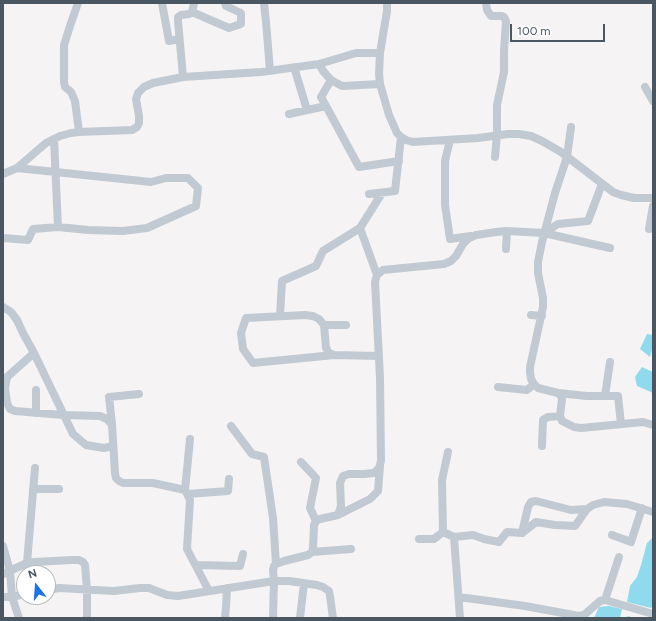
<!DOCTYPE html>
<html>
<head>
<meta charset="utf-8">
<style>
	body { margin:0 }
	#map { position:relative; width:656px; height:621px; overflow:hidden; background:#f5f3f3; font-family:Figtree,sans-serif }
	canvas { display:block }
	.frame { position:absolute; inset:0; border:4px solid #4a5661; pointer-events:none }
	.north { position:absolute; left:16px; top:565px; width:40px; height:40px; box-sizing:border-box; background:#fff; border:1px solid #b7bbc0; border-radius:50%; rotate:343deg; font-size:11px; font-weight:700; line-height:16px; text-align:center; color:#4a5661 }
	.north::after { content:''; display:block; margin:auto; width:14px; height:18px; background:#1a73e8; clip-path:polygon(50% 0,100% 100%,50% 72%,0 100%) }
	.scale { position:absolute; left:510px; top:24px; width:95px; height:18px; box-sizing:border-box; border:2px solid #4a5661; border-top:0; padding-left:5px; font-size:12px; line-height:14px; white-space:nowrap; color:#4a5661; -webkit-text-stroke:3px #fff; paint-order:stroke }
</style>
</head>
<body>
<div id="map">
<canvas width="656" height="621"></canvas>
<div class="frame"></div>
<div class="north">N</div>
<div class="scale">100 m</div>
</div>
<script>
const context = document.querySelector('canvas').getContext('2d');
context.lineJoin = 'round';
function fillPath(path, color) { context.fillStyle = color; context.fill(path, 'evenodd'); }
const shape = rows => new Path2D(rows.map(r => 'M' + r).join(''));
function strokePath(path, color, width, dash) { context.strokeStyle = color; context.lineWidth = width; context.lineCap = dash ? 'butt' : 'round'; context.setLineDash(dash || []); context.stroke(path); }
const water = shape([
	[647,334,653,335,653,346,650,357,640,349],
	[642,367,653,372,653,393,637,386,635,377],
	[653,537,653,605,651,608,627,602,630,586,637,577,641,565,647,543],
	[609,606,622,609,620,618,630,616,630,618,594,618,599,607]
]);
const minor = shape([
	[78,3,70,26,64,45,64,82,65,87,71,92,75,101,79,132],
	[162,3,169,41,179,39],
	[264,3,266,22,270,71],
	[387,3,387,11,380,53,379,74,380,84,389,115,397,133,401,137,406,140,413,142,478,138,508,134,519,134,531,136,542,141,561,152,613,192,621,195,634,198,653,198],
	[486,3,487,10,491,16,502,16,504,17,506,21,504,51,504,72,497,105,497,135,495,157],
	[192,12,229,28,241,24,241,13,226,6,225,3],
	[319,64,323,71,331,80,342,86,380,84],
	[294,67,307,110],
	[183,77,178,21,178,17,181,15,189,14,192,12,193,8,194,3],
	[645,87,653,101],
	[326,106,321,97,331,80],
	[289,114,326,106,359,167,399,161],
	[571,127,567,157,555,193,542,242,538,262,538,273,543,298,543,307,530,367,530,372,531,379,534,384,538,388,558,393,561,396,562,399,560,416,562,421,574,427,581,428,643,422,653,425],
	[450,140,445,161,445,205,450,239,471,236],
	[17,168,151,182,166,178,188,178,198,188,196,206,147,228,123,231,88,230,58,227],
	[3,174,17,168,46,143,60,136,71,133,79,132,132,130,137,127,139,123,139,116,136,99,138,93,144,87,153,83,183,77,261,72,319,64,356,53,380,53],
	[369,194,395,191,401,137],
	[649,229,653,206],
	[544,233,558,224,588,221,602,184],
	[3,238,28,240,33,229,58,227,54,139],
	[506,249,507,231],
	[377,275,360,228,382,193],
	[3,307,11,312,17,320,23,333,34,353,73,434,86,445,104,448,113,446],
	[531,315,542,316],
	[280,316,282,281,316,266,323,251,360,228],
	[324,325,346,325],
	[334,355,253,363,243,349,241,333,246,318,305,315,313,316,319,319,324,325,326,348,329,353,334,355,379,356],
	[3,383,5,388,7,403,10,409,15,411,63,415,100,416,107,419,112,425,115,473,116,478,119,481,123,483,153,483,185,490,190,500,187,549,209,591],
	[498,387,527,390,534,384],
	[5,388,7,377,34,353],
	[36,390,36,413],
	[558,393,587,396,618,396,621,424],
	[605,396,610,362],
	[112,424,109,397,139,394],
	[231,426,252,454,264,457,273,518,276,564],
	[542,446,543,420,548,417,560,416],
	[301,462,316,478,310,508,316,521],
	[33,489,59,489],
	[185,490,190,439],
	[188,494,228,491,229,479],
	[338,515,370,499,378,491,380,466],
	[443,532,442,480,448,452],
	[522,533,528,507,531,502,536,501,571,510,587,509,593,505,604,502,627,504,653,512],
	[612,535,631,542,642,508],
	[454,537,460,618],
	[419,539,434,539,443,532,454,537,473,535,484,539,499,542,507,532,522,533,536,522,555,525,575,526,587,509],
	[3,546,10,571,12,597,19,618],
	[312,552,351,549],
	[27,563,35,468],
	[196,565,240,566,243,554],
	[3,574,27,563,34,562,72,560,79,560,83,562,85,565,87,589,87,618],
	[48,590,59,588,114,591,140,588,149,588,167,595,178,596,274,581,289,581,317,585,323,587,329,591,330,596,333,618],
	[3,597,12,597,24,594],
	[459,597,525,606,579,616,584,615,600,601,605,600,653,614],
	[605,600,619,557],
	[225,618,226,607,227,588],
	[273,618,274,581,273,570,274,566,276,564,284,561,308,555,312,552,313,548,314,525,316,521,320,519,338,515,341,506,340,483,343,476,349,474,364,474,374,473,379,468,381,461,380,378,375,282,377,275,383,270,444,264,451,261,456,256,463,244,469,238,476,235,496,232,507,231,544,233,610,248],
	[300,618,304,583]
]);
fillPath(water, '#90daee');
strokePath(minor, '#c1cad2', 8);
</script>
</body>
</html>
